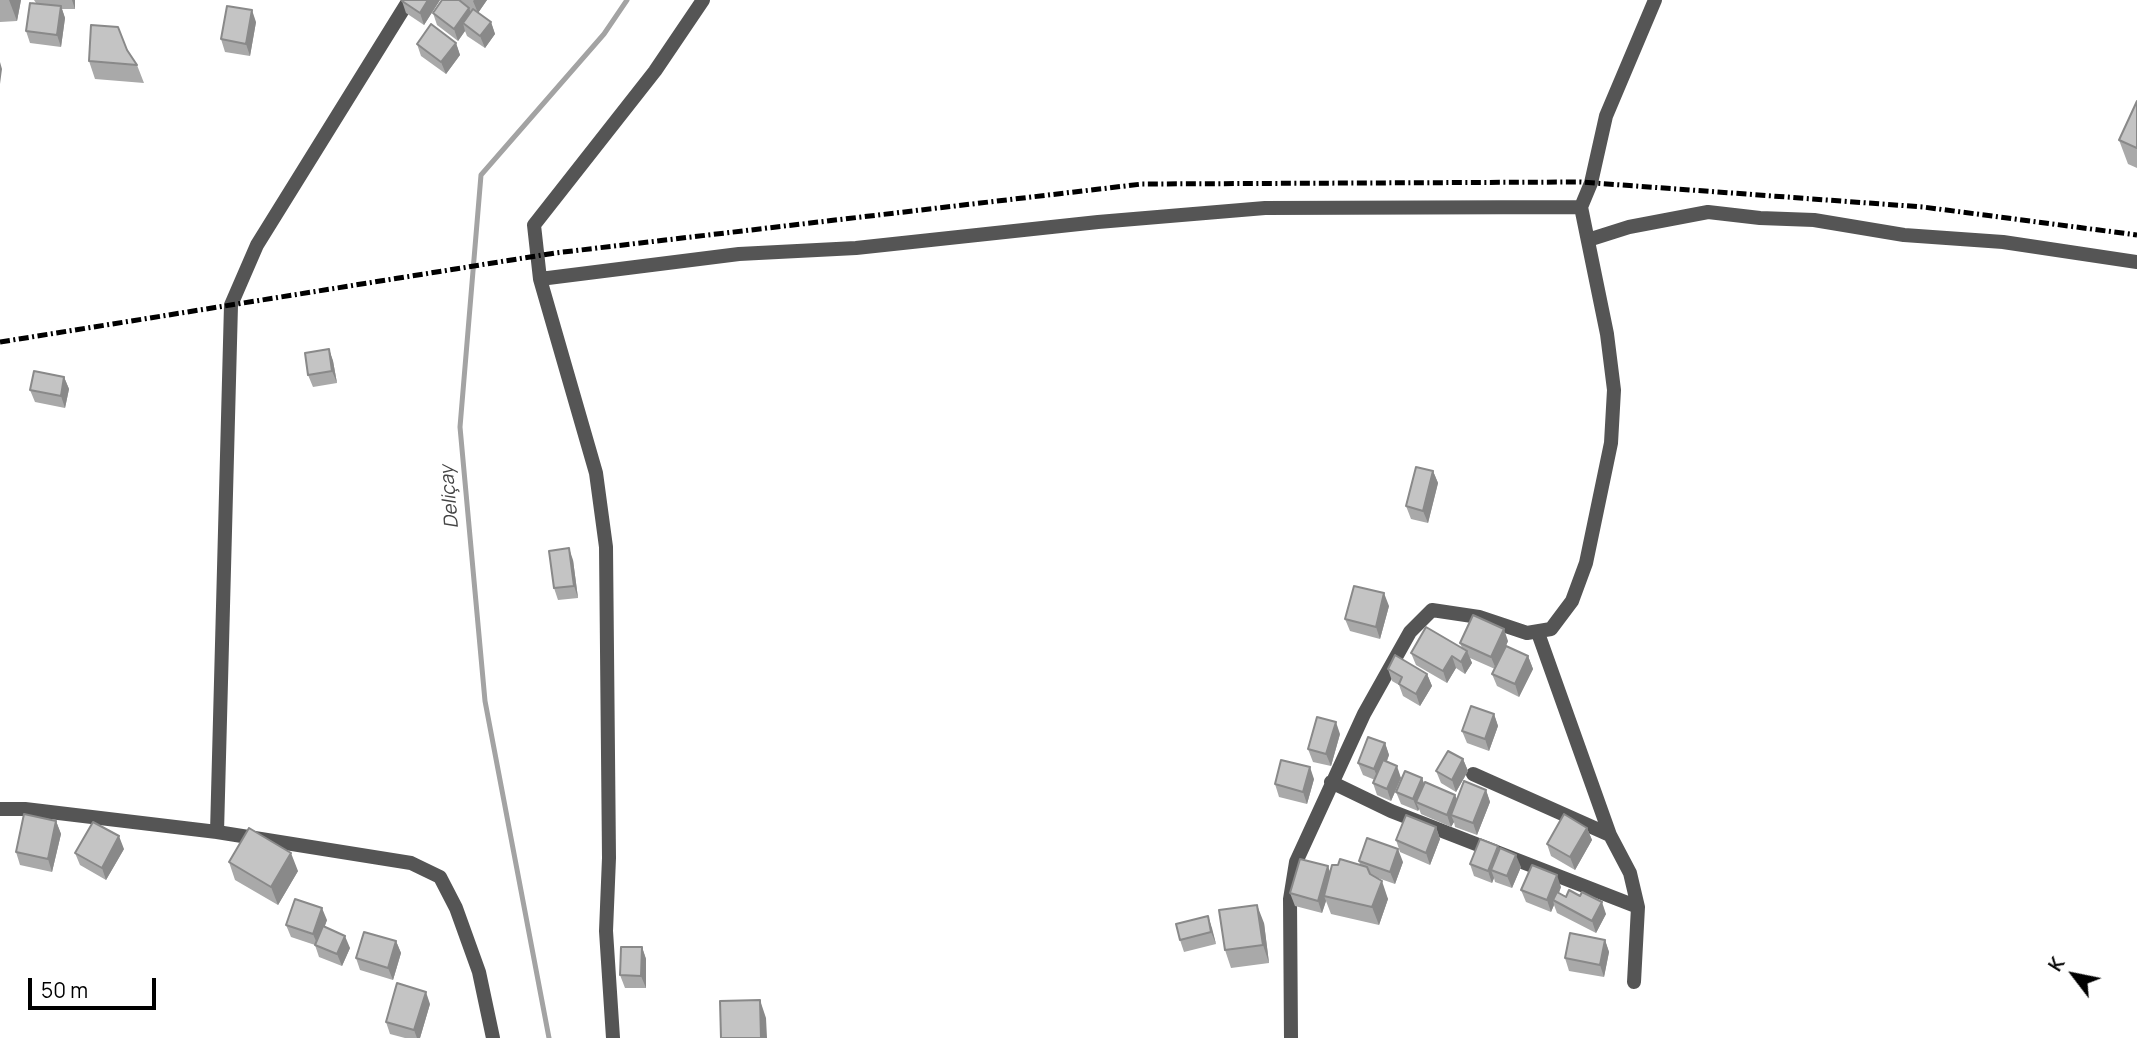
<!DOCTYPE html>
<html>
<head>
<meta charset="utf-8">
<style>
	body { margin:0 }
	#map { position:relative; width:2137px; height:1038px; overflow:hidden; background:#fff; font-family:Manrope,sans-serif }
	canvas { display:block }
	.north { position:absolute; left:2039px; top:940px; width:70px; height:70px; -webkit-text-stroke:5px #fff; paint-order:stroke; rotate:302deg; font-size:19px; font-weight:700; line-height:28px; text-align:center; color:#000 }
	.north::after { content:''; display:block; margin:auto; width:24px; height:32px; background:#000; clip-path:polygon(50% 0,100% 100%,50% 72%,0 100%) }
	.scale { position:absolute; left:28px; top:978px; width:128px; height:32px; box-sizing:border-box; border:4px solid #000; border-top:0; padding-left:9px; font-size:21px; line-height:24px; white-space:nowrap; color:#000; -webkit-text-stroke:5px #fff; paint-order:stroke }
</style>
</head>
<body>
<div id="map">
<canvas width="2137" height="1038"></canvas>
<div class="north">K</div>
<div class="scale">50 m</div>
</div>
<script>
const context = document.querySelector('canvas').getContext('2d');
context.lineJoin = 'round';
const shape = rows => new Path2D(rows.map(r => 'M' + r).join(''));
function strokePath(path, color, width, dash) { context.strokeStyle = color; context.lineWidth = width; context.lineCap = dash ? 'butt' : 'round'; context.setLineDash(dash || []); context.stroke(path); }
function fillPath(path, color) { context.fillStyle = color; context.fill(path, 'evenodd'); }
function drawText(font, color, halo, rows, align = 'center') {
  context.font = font + ' Manrope,sans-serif'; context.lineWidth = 5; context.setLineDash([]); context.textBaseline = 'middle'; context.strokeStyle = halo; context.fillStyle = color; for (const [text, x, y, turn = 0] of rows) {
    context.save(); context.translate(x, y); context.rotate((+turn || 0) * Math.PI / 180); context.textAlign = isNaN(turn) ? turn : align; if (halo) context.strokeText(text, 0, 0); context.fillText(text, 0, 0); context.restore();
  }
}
const stream = shape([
	[549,1038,485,701,460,427,481,175,604,34,627,0]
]);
const minor = shape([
	[1588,240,1629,227,1708,212,1760,218,1814,220,1904,235,2003,242,2137,262],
	[540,279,739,254,856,248,1098,222,1265,208,1581,207],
	[1538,633,1610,835,1630,873,1638,907,1634,982],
	[1473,774,1610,835],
	[1331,782,1391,811,1638,907],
	[0,809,25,809,217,832,231,305,257,245,409,0],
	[217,832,411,863,440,877,456,908,479,972,493,1038],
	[613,1038,606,931,609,858,606,547,596,473,540,279,534,225,655,71,703,0],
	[1291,1038,1290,899,1296,862,1364,714,1410,632,1432,610,1479,617,1527,633,1551,629,1572,601,1586,563,1611,443,1614,390,1607,334,1581,207,1591,183,1606,116,1655,0]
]);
const rail = shape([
	[0,342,555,253,1142,184,1581,182,1923,207,2137,235]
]);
const wall = shape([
	[0,0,21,0,17,21,0,22],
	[34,0,75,0,75,9,62,9,65,18,61,47,30,43,26,31,36,3],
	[440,0,424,25,406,13,402,1],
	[442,0,487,0,478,13,491,22,495,34,485,48,467,36,465,31,458,41,437,25,433,13],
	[256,22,250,56,225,52,221,39],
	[456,43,460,55,446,74,421,56,417,44],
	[127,50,137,65,144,83,95,79,89,61],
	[2137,101,2137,168,2128,164,2119,140],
	[329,349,333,361,337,383,313,387,308,375],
	[64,377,69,389,65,408,35,402,30,390],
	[1433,471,1438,483,1428,523,1411,519,1406,506],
	[573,560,578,598,558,600,554,588],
	[1389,606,1380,639,1350,631,1345,619],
	[1508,641,1506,646,1528,656,1533,669,1519,697,1497,686,1492,674,1495,669,1470,658,1472,663,1465,674,1456,668,1447,683,1416,665,1411,653,1462,648,1460,643],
	[1388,669,1427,674,1432,686,1420,706,1403,696,1399,685,1392,681],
	[1494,714,1498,726,1489,751,1467,743,1462,731],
	[1340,734,1331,766,1313,762,1308,749],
	[1385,743,1389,755,1387,761,1401,778,1391,801,1377,795,1373,783,1375,780,1363,775,1358,763],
	[1463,759,1468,771,1456,792,1441,783,1436,771],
	[1422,778,1424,784,1455,795,1457,799,1486,790,1490,802,1477,835,1455,827,1454,822,1451,827,1421,814,1419,809,1418,811,1401,804,1396,792],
	[1314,779,1307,804,1279,797,1275,784],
	[56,821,61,834,52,872,20,865,16,852],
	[1436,827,1440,839,1430,865,1400,852,1396,840],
	[1587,828,1592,840,1575,870,1551,856,1547,844],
	[1498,846,1499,850,1521,867,1512,888,1495,882,1494,878,1492,883,1474,876,1470,864],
	[124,849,106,880,80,865,75,853],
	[1359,861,1403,862,1395,884,1375,877,1388,899,1379,925,1331,914,1326,901,1322,913,1295,906,1290,893,1328,866,1330,873,1360,865],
	[229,862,298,871,278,905,235,880],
	[1561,887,1559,893,1606,914,1596,933,1557,913,1554,905,1551,912,1526,902,1521,890],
	[1208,916,1216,944,1184,952,1180,940],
	[327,920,324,927,350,948,342,966,319,957,315,945,291,937,286,925],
	[1264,923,1269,963,1231,968,1225,950],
	[1605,940,1609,952,1604,977,1569,971,1565,958],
	[396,941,401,953,393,980,360,970,356,958],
	[642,947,646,959,646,988,625,988,620,975],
	[430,1004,420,1038,405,1038,390,1034,386,1022]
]);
const shadedWall = shape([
	[9,0,21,0,17,21],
	[72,0,75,0,75,9],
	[428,0,440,0,424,25,420,13],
	[474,0,487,0,478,13,473,1],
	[61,6,65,18,61,47,57,35],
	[469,8,474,20,463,23,465,31,458,41,454,29],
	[252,10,256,22,250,56,246,44],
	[491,22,495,34,485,48,480,36],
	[456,43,460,55,446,74,441,62],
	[0,62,2,69,0,84],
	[329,349,333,361,337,383,332,371],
	[64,377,69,389,65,408,61,396],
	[1433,471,1438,483,1428,523,1423,511],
	[569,548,573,560,578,598,574,586],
	[1384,593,1389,606,1380,639,1376,627],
	[1504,629,1508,641,1496,669,1491,657],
	[1467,651,1472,663,1465,674,1461,662],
	[1452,656,1456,668,1447,683,1443,671],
	[1528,656,1533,669,1519,697,1515,684],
	[1427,674,1432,686,1420,706,1416,694],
	[1494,714,1498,726,1489,751,1485,739],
	[1336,722,1340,734,1331,766,1326,754],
	[1385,743,1389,755,1379,781,1374,769],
	[1463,759,1468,771,1456,792,1452,780],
	[1397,766,1401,778,1391,801,1387,789],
	[1310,767,1314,779,1307,804,1303,792],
	[1422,778,1427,791,1416,802,1419,809,1418,811,1413,799],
	[1486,790,1490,802,1477,835,1473,823],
	[1455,795,1460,807,1451,815,1454,822,1451,827,1447,815],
	[56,821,61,834,52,872,48,859],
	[1436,827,1440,839,1430,865,1426,853],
	[1587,828,1592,840,1575,870,1570,857],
	[119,836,124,849,106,880,102,868],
	[1498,846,1502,858,1491,870,1494,878,1492,883,1488,871],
	[1398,849,1403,862,1395,884,1390,872],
	[291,853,298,871,278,905,271,887],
	[1516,855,1521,867,1512,888,1507,876],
	[1328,866,1332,878,1324,896,1326,901,1322,913,1318,901],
	[1557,875,1561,887,1555,902,1553,900,1554,905,1551,912,1547,900],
	[1382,881,1388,899,1379,925,1372,907],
	[1602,902,1606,914,1596,933,1592,921],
	[1257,905,1264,923,1269,963,1263,945],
	[322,908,327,920,318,946,313,934],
	[1208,916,1212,928,1216,944,1211,932],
	[345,936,350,948,342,966,337,954],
	[1605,940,1609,952,1604,977,1600,965],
	[396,941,401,953,393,980,388,968],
	[642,947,646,959,646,988,641,976],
	[426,992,430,1004,420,1038,417,1038,414,1030],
	[760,1000,766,1018,767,1038,761,1038]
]);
const building = shape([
	[403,0,428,0,420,13,402,1,403,0],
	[442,0,459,0,469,8,454,29,433,13,442,0],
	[30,3,61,6,57,35,26,31,30,3],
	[227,6,252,10,246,44,221,39,227,6],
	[473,9,491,22,480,36,463,23,473,9],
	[431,24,456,43,441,62,417,44,431,24],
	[91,25,118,27,127,50,137,65,89,61,91,25],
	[2137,101,2137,148,2119,140,2137,101],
	[329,349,332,371,308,375,305,353,329,349],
	[34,371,64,377,61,396,30,390,34,371],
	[1416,467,1433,471,1423,511,1406,506,1416,467],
	[569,548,574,586,554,588,549,551,569,548],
	[1354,586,1384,593,1376,627,1345,619,1354,586],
	[1473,615,1504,629,1491,657,1460,643,1473,615],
	[1426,627,1467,651,1461,662,1452,656,1443,671,1411,653,1426,627],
	[1506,646,1528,656,1515,684,1492,674,1506,646],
	[1395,655,1427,674,1416,694,1399,684,1402,677,1388,669,1395,655],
	[1471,706,1494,714,1485,739,1462,731,1471,706],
	[1317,717,1336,722,1326,754,1308,749,1317,717],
	[1368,737,1385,743,1374,769,1358,763,1368,737],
	[1448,751,1463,759,1452,780,1436,771,1448,751],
	[1281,760,1310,767,1303,792,1275,784,1281,760],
	[1383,760,1397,766,1387,789,1373,783,1383,760],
	[1405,771,1422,778,1413,799,1396,792,1405,771],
	[1464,781,1486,790,1473,823,1451,815,1464,781],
	[1425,782,1455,795,1447,815,1416,802,1425,782],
	[24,814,56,821,48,859,16,852,24,814],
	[1564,814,1587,828,1570,857,1547,844,1564,814],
	[1406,815,1436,827,1426,853,1396,840,1406,815],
	[93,822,119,836,102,868,75,853,93,822],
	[249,828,291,853,271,887,229,862,249,828],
	[1367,838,1398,849,1390,872,1359,861,1367,838],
	[1480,839,1498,846,1488,871,1470,864,1480,839],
	[1500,848,1516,855,1507,876,1491,870,1500,848],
	[1300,859,1328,866,1318,901,1290,893,1300,859],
	[1340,859,1367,867,1370,874,1382,881,1372,907,1324,896,1332,865,1338,865,1340,859],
	[1532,865,1557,875,1547,900,1521,890,1532,865],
	[1569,890,1580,896,1582,892,1602,902,1592,921,1553,900,1557,892,1566,897,1569,890],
	[295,899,322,908,313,934,286,925,295,899],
	[1257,905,1263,945,1225,950,1219,910,1257,905],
	[1208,916,1211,932,1180,940,1176,924,1208,916],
	[323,926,345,936,337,954,315,945,323,926],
	[364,932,396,941,388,968,356,958,364,932],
	[1570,933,1605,940,1600,965,1565,958,1570,933],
	[621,947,642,947,641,976,620,975,621,947],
	[397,983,426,992,414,1030,386,1022,397,983],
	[760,1000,761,1038,721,1038,720,1001,760,1000]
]);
const waterNames = [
	["Deliçay",450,497,-95]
];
strokePath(stream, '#a3a3a3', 5);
strokePath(minor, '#555', 14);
strokePath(rail, '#000', 5, [10, 3.5, 2, 3.5]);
fillPath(wall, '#a9a9a9');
fillPath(shadedWall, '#898989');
fillPath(building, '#c4c4c4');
strokePath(building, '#898989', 2);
drawText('italic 19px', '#444', '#fff', waterNames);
</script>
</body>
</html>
